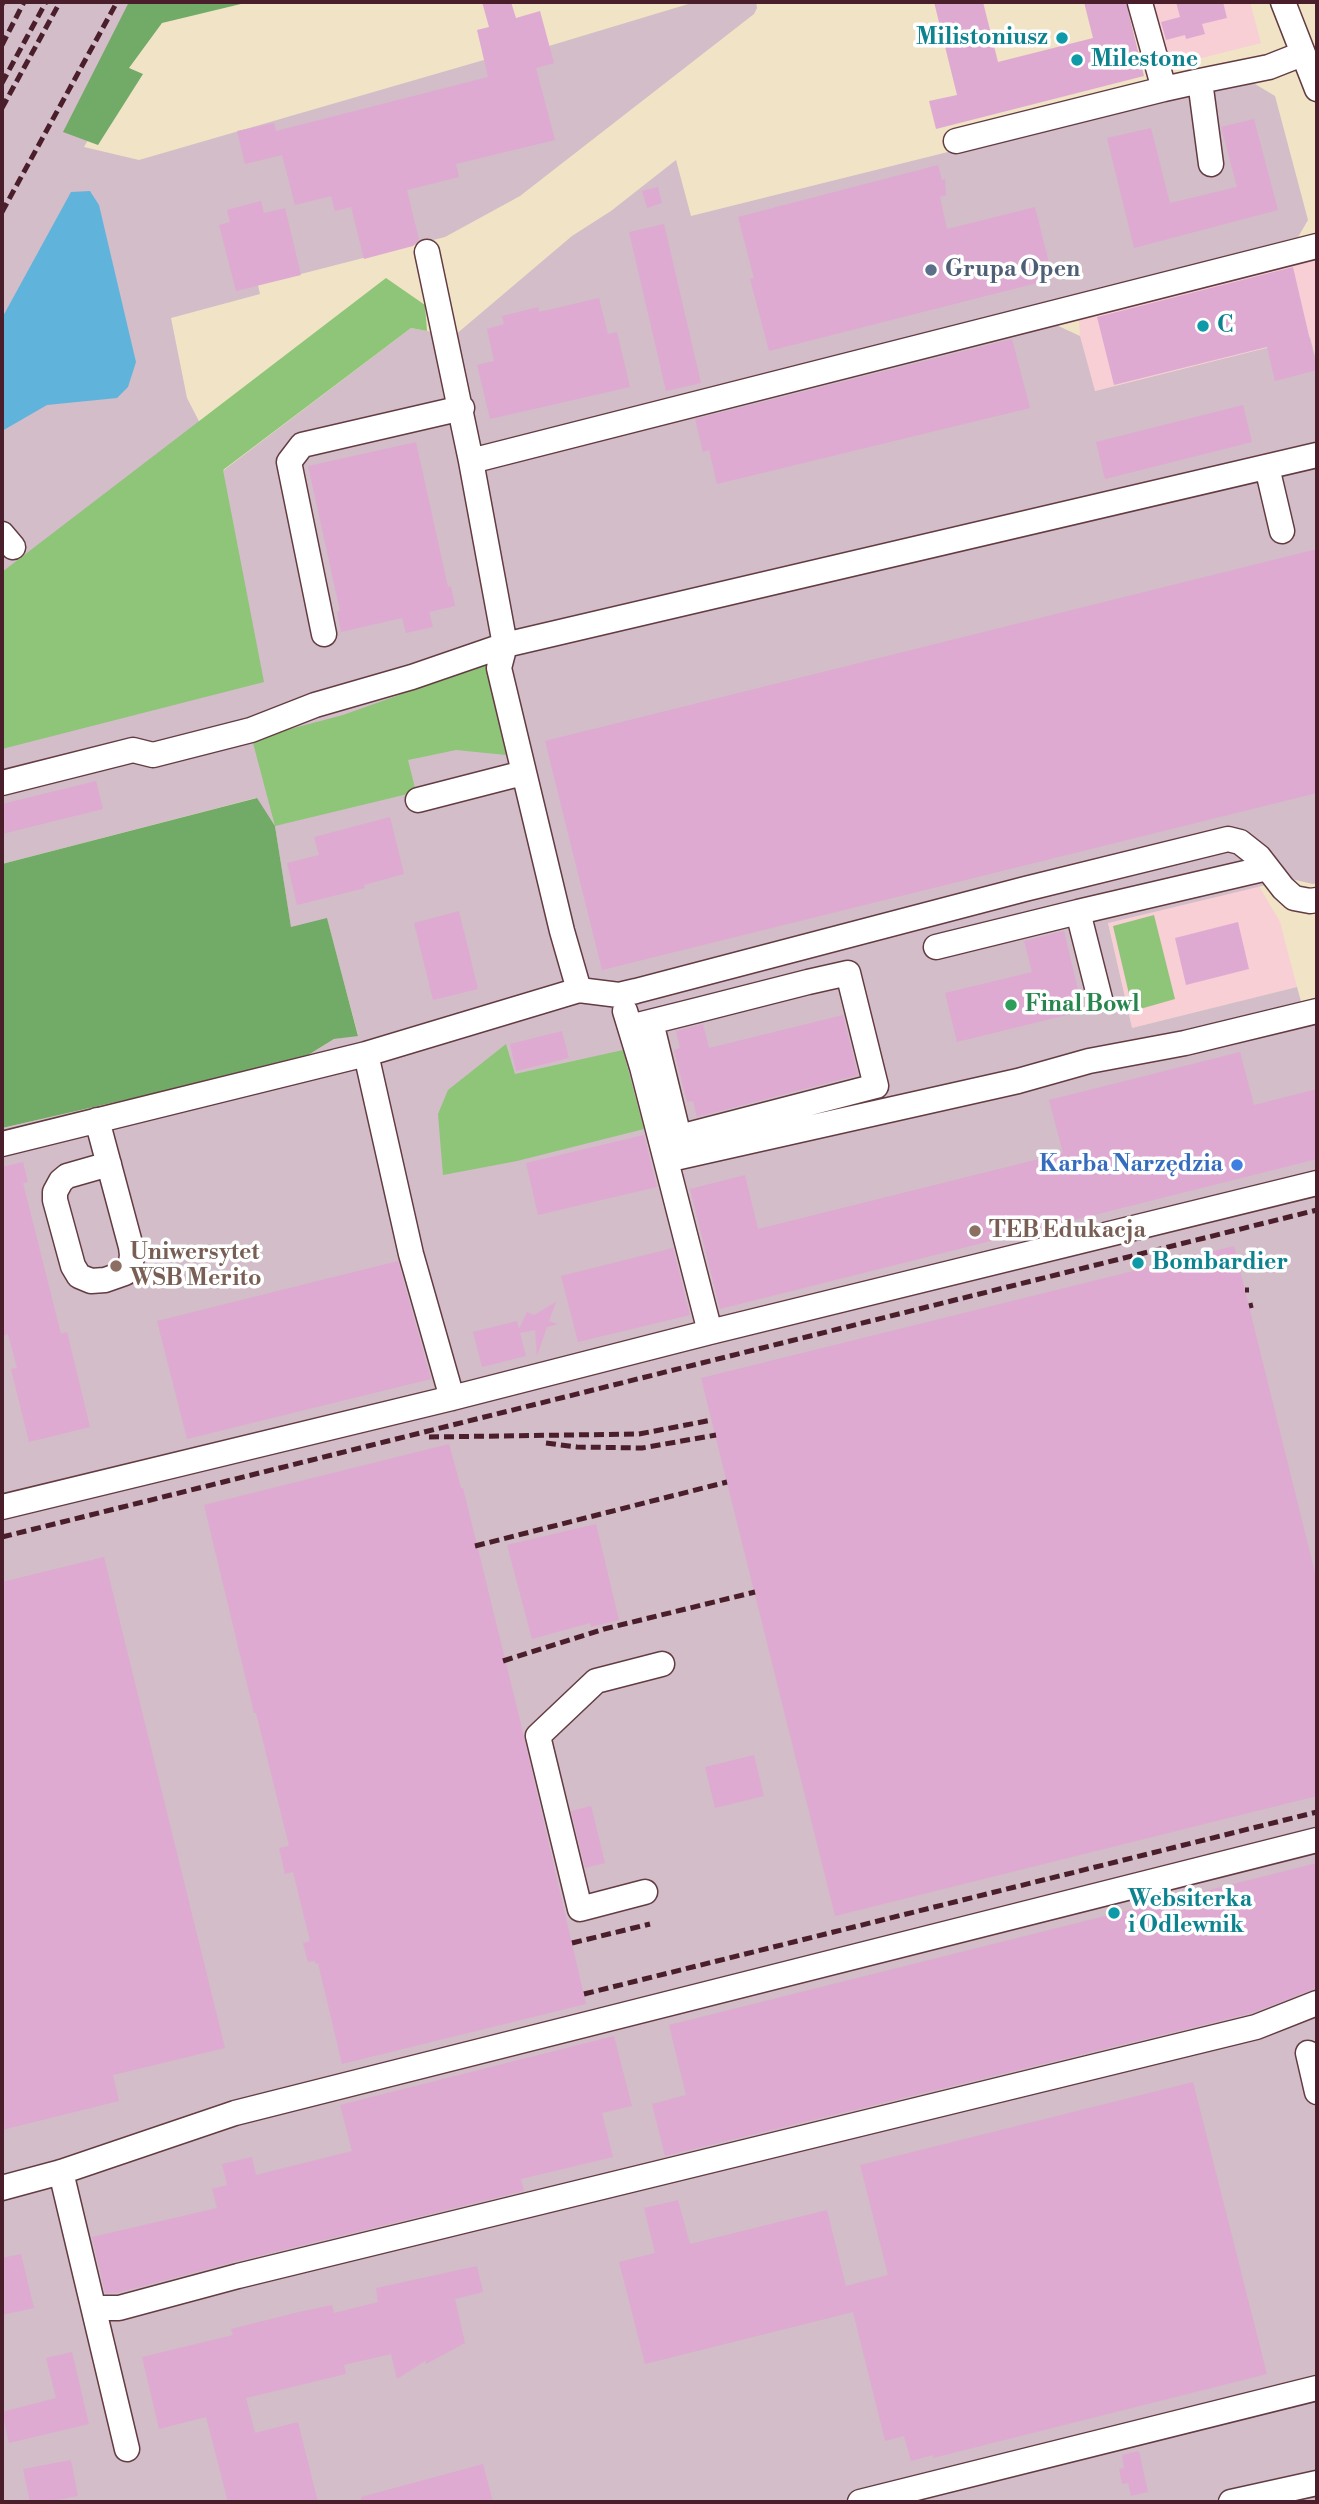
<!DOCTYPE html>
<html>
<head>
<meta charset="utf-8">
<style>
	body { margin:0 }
	#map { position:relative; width:1319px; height:2504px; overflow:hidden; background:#f0e3c6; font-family:"Libre Bodoni",serif }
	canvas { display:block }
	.frame { position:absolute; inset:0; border:4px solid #4a1f2b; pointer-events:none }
</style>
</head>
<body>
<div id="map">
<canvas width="1319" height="2504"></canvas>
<div class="frame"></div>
</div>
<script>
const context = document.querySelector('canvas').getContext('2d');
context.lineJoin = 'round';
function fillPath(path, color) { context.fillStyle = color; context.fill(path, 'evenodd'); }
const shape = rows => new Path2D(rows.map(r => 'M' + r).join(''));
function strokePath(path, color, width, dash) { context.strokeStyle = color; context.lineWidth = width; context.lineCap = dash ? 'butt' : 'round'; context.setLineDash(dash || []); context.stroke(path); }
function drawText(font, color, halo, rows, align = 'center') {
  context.font = font + ' "Libre Bodoni",serif'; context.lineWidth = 7; context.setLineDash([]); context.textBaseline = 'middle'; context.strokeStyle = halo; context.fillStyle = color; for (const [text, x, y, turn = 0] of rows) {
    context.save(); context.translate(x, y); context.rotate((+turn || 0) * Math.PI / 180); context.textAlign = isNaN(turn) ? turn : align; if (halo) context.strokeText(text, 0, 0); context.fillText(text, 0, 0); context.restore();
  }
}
const built = shape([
	[1149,2,1250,2,1261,43,1166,67],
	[1317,259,1317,363,1310,337,1094,391,1080,336,1079,319],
	[1259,886,1280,922,1297,987,1132,1028,1108,922]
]);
const industrial = shape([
	[2,2,166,2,84,147,139,160,508,53,529,52,695,2,756,2,757,8,754,14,520,196,445,237,258,285,260,294,171,318,187,398,224,470,411,328,454,336,572,236,611,211,676,160,691,216,1245,78,1275,96,1308,220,1298,237,737,384,1054,324,1080,336,1095,391,1310,337,1317,363,1317,883,1313,884,1291,879,1108,923,1132,1028,1297,987,1302,1005,1317,1001,1317,2502,2,2502,2,1128,300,1060,334,1039,358,1035,327,919,291,928,275,826,256,798,2,864]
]);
const green = shape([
	[386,278,425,305,427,331,411,328,223,470,264,682,2,749,2,572],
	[486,664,506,755,456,750,408,760,416,792,275,826,252,739,343,715],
	[1154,915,1175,999,1133,1011,1113,926],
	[506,1044,515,1074,623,1050,644,1129,517,1161,443,1175,438,1114,448,1090]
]);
const forest = shape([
	[129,2,245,3,162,23,129,68,143,74,98,145,63,132],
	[257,798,275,826,291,927,327,918,358,1036,334,1039,300,1060,2,1128,2,864]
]);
const water = shape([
	[90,191,99,205,136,362,128,387,117,398,47,405,2,431,2,318,71,192]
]);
const building = shape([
	[482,2,511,2,516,18,540,11,554,63,536,68,555,140,456,164,459,177,407,190,419,240,413,246,364,259,351,207,335,211,331,196,295,205,282,155,245,164,237,131,274,123,276,131,488,77,477,30,489,27],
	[934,2,983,2,998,62,1093,38,1084,2,1126,2,1144,76,936,129,929,101,957,95],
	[1176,2,1223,2,1227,18,1202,24,1205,34,1186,39,1185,35,1166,40,1161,22,1180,17],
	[1254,119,1278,210,1134,248,1107,138,1151,128,1170,203,1237,187,1221,127],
	[938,165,942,180,945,179,946,195,940,197,947,229,1035,207,1053,279,769,351,750,279,754,278,738,217],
	[658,187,662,203,647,208,642,191],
	[261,201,264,213,285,208,301,275,236,291,219,225,230,222,227,210],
	[664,224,701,383,666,391,629,232],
	[1293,267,1317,370,1275,381,1267,347,1114,385,1097,317],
	[599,298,608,334,617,332,630,387,490,419,477,365,494,361,487,329,504,324,502,316,538,307,539,312],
	[1012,339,1030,408,717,484,709,450,703,452,695,419],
	[1243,405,1252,442,1105,479,1096,442],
	[416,442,448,587,451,586,455,606,429,612,433,627,406,633,402,618,341,632,337,612,340,611,308,466],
	[1317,549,1317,793,602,970,545,741],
	[96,781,103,809,2,834,2,804],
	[390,817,404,874,364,885,365,888,297,905,287,863,319,855,314,837],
	[459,911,478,989,433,1000,414,923],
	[1238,922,1249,969,1186,985,1175,938],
	[1064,931,1083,1011,957,1042,945,993,1032,972,1024,941],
	[843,1015,858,1075,697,1117,693,1101,687,1102,674,1050,680,1048,676,1031,703,1024,709,1048],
	[562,1031,569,1058,516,1071,510,1044],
	[1240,1052,1254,1105,1317,1089,1317,1159,720,1309,690,1189,745,1175,758,1229,1063,1153,1049,1100],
	[644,1135,657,1187,538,1215,526,1163],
	[23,1162,28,1182,23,1183,61,1334,67,1332,90,1427,29,1442,11,1369,17,1368,8,1334,2,1336,2,1167],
	[1234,1246,1317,1581,1317,1796,835,1916,701,1378],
	[673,1248,690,1315,578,1342,561,1276],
	[398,1261,431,1379,187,1439,157,1321],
	[556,1302,549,1321,558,1324,547,1327,537,1356,535,1330,520,1333,526,1356,482,1367,473,1332,517,1321,519,1329,527,1312,534,1315],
	[449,1444,461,1488,463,1488,519,1716,586,2004,342,2064,318,1963,316,1964,315,1961,308,1962,303,1943,310,1941,293,1872,285,1874,279,1848,289,1846,256,1713,254,1713,204,1505],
	[596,1524,619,1620,591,1627,590,1623,532,1639,507,1545],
	[104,1557,225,2048,113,2075,119,2101,2,2130,2,1582],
	[754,1755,764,1796,715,1808,705,1767],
	[591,1806,605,1863,585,1868,571,1811],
	[1317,1863,1317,1988,1252,2013,665,2156,652,2104,686,2095,669,2025],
	[614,2036,632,2106,602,2113,613,2157,521,2179,524,2191,234,2262,117,2293,105,2293,92,2237,217,2208,212,2189,227,2185,222,2164,252,2157,256,2175,352,2151,340,2105],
	[1193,2082,1267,2374,933,2458,933,2455,911,2461,904,2436,885,2441,853,2312,645,2364,619,2262,655,2253,644,2208,678,2200,690,2244,827,2210,846,2286,888,2275,860,2165],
	[21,2254,34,2308,2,2315,2,2258],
	[477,2266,483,2292,455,2299,465,2343,426,2364,425,2361,397,2379,391,2354,344,2365,346,2374,246,2398,255,2433,298,2422,318,2502,228,2502,206,2417,159,2429,142,2357,233,2335,231,2329,299,2312,332,2305,334,2313,378,2302,376,2288],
	[72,2352,89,2424,9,2443,2,2412,56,2398,46,2358],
	[1139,2451,1148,2492,1131,2496,1128,2483,1122,2484,1119,2469,1124,2468,1122,2455],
	[71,2460,78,2496,47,2502,30,2502,23,2469],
	[483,2464,493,2502,361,2502,361,2497]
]);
const minor = shape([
	[1283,2,1317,89],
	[1140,3,1164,89,1200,81],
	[956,141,1164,89],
	[1211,164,1200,81,1269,67,1302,54],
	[427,252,471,461],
	[1267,467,1282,531],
	[2,534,13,547],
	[324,634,289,462,302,445,462,408],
	[2,783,133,750,153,755,251,730,315,705,412,677,505,645,1317,455],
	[418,800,523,773],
	[936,947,1078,912],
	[579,990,619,995,636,991,1025,889,1228,839,1240,842,1259,857,1283,888,1294,898,1310,901,1317,900],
	[1100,999,1078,912,1267,868],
	[625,1011,642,1067,710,1332],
	[630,1027,698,1010,808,982,848,973,876,1086,679,1137,651,1022],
	[97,1120,131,1247,132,1255,131,1263,125,1273,105,1280,91,1281,79,1276,73,1266,55,1200,55,1192,61,1181,67,1176,109,1164],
	[2,1144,366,1054],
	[666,1160,1018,1081,1089,1061,1185,1043,1317,1011],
	[452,1398,411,1254,366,1054,579,990,562,931,499,668,505,645,471,461,1317,246],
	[2,1507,452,1398,710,1332,1317,1183],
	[645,1892,580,1909,538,1736,596,1681,662,1664],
	[1308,2053,1317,2092],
	[61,2172,127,2449],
	[2,2188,61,2172,235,2113,1317,1840],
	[94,2308,119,2308,238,2276,1256,2027,1317,2003],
	[860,2502,1317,2388],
	[1231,2502,1317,2483]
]);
const rail = shape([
	[2,5,3,2],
	[2,45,24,2],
	[2,83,46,2],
	[2,108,60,2],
	[2,212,117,2],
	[1245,1290,1249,1290],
	[1249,1306,1253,1305],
	[429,1437,639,1434,712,1420],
	[546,1443,577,1447,642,1448,716,1435],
	[2,1537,1317,1210],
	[475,1546,727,1482],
	[503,1661,604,1629,755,1592],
	[572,1943,650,1924],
	[584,1994,1317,1812]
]);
const markers = [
	[1062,38,7,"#0f9aa8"],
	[1077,60,7,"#0f9aa8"],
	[931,270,7,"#5c6f8a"],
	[1203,326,7,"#0f9aa8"],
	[1011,1005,7,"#2e9e5b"],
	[1237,1165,7,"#3f7fe0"],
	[975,1231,7,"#8d6e63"],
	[1138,1263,7,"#0f9aa8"],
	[116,1266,7,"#8d6e63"],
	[1114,1913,7,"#0f9aa8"]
];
const cultureNames = [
	["Milistoniusz",1048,38,"right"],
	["Milestone",1091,60],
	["C",1217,326],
	["Bombardier",1152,1263],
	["Websiterka",1128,1900],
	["i Odlewnik",1128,1926]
];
const serviceNames = [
	["Grupa Open",945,270]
];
const leisureNames = [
	["Final Bowl",1025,1005]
];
const shopNames = [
	["Karba Narzędzia",1223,1165]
];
const educationNames = [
	["TEB Edukacja",989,1231],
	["Uniwersytet",130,1253],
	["WSB Merito",130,1279]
];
fillPath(built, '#f7cfd5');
fillPath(industrial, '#d2bdc8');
fillPath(green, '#8ec578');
fillPath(forest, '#72aa68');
fillPath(water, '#60b4dc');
fillPath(building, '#dfaad1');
strokePath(minor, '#633c42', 27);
strokePath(minor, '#fff', 24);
strokePath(rail, '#4a1f2b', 5, [10, 5]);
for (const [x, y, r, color] of markers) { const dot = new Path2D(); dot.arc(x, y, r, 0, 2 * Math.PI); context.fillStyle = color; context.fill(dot); strokePath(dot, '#fff', 2.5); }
drawText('bold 23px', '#0d838f', '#fff', cultureNames, 'left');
drawText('bold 23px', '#4e5e75', '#fff', serviceNames, 'left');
drawText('bold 23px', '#27864d', '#fff', leisureNames, 'left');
drawText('bold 23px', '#366cbe', '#fff', shopNames, 'right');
drawText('bold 23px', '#785e54', '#fff', educationNames, 'left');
</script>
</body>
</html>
